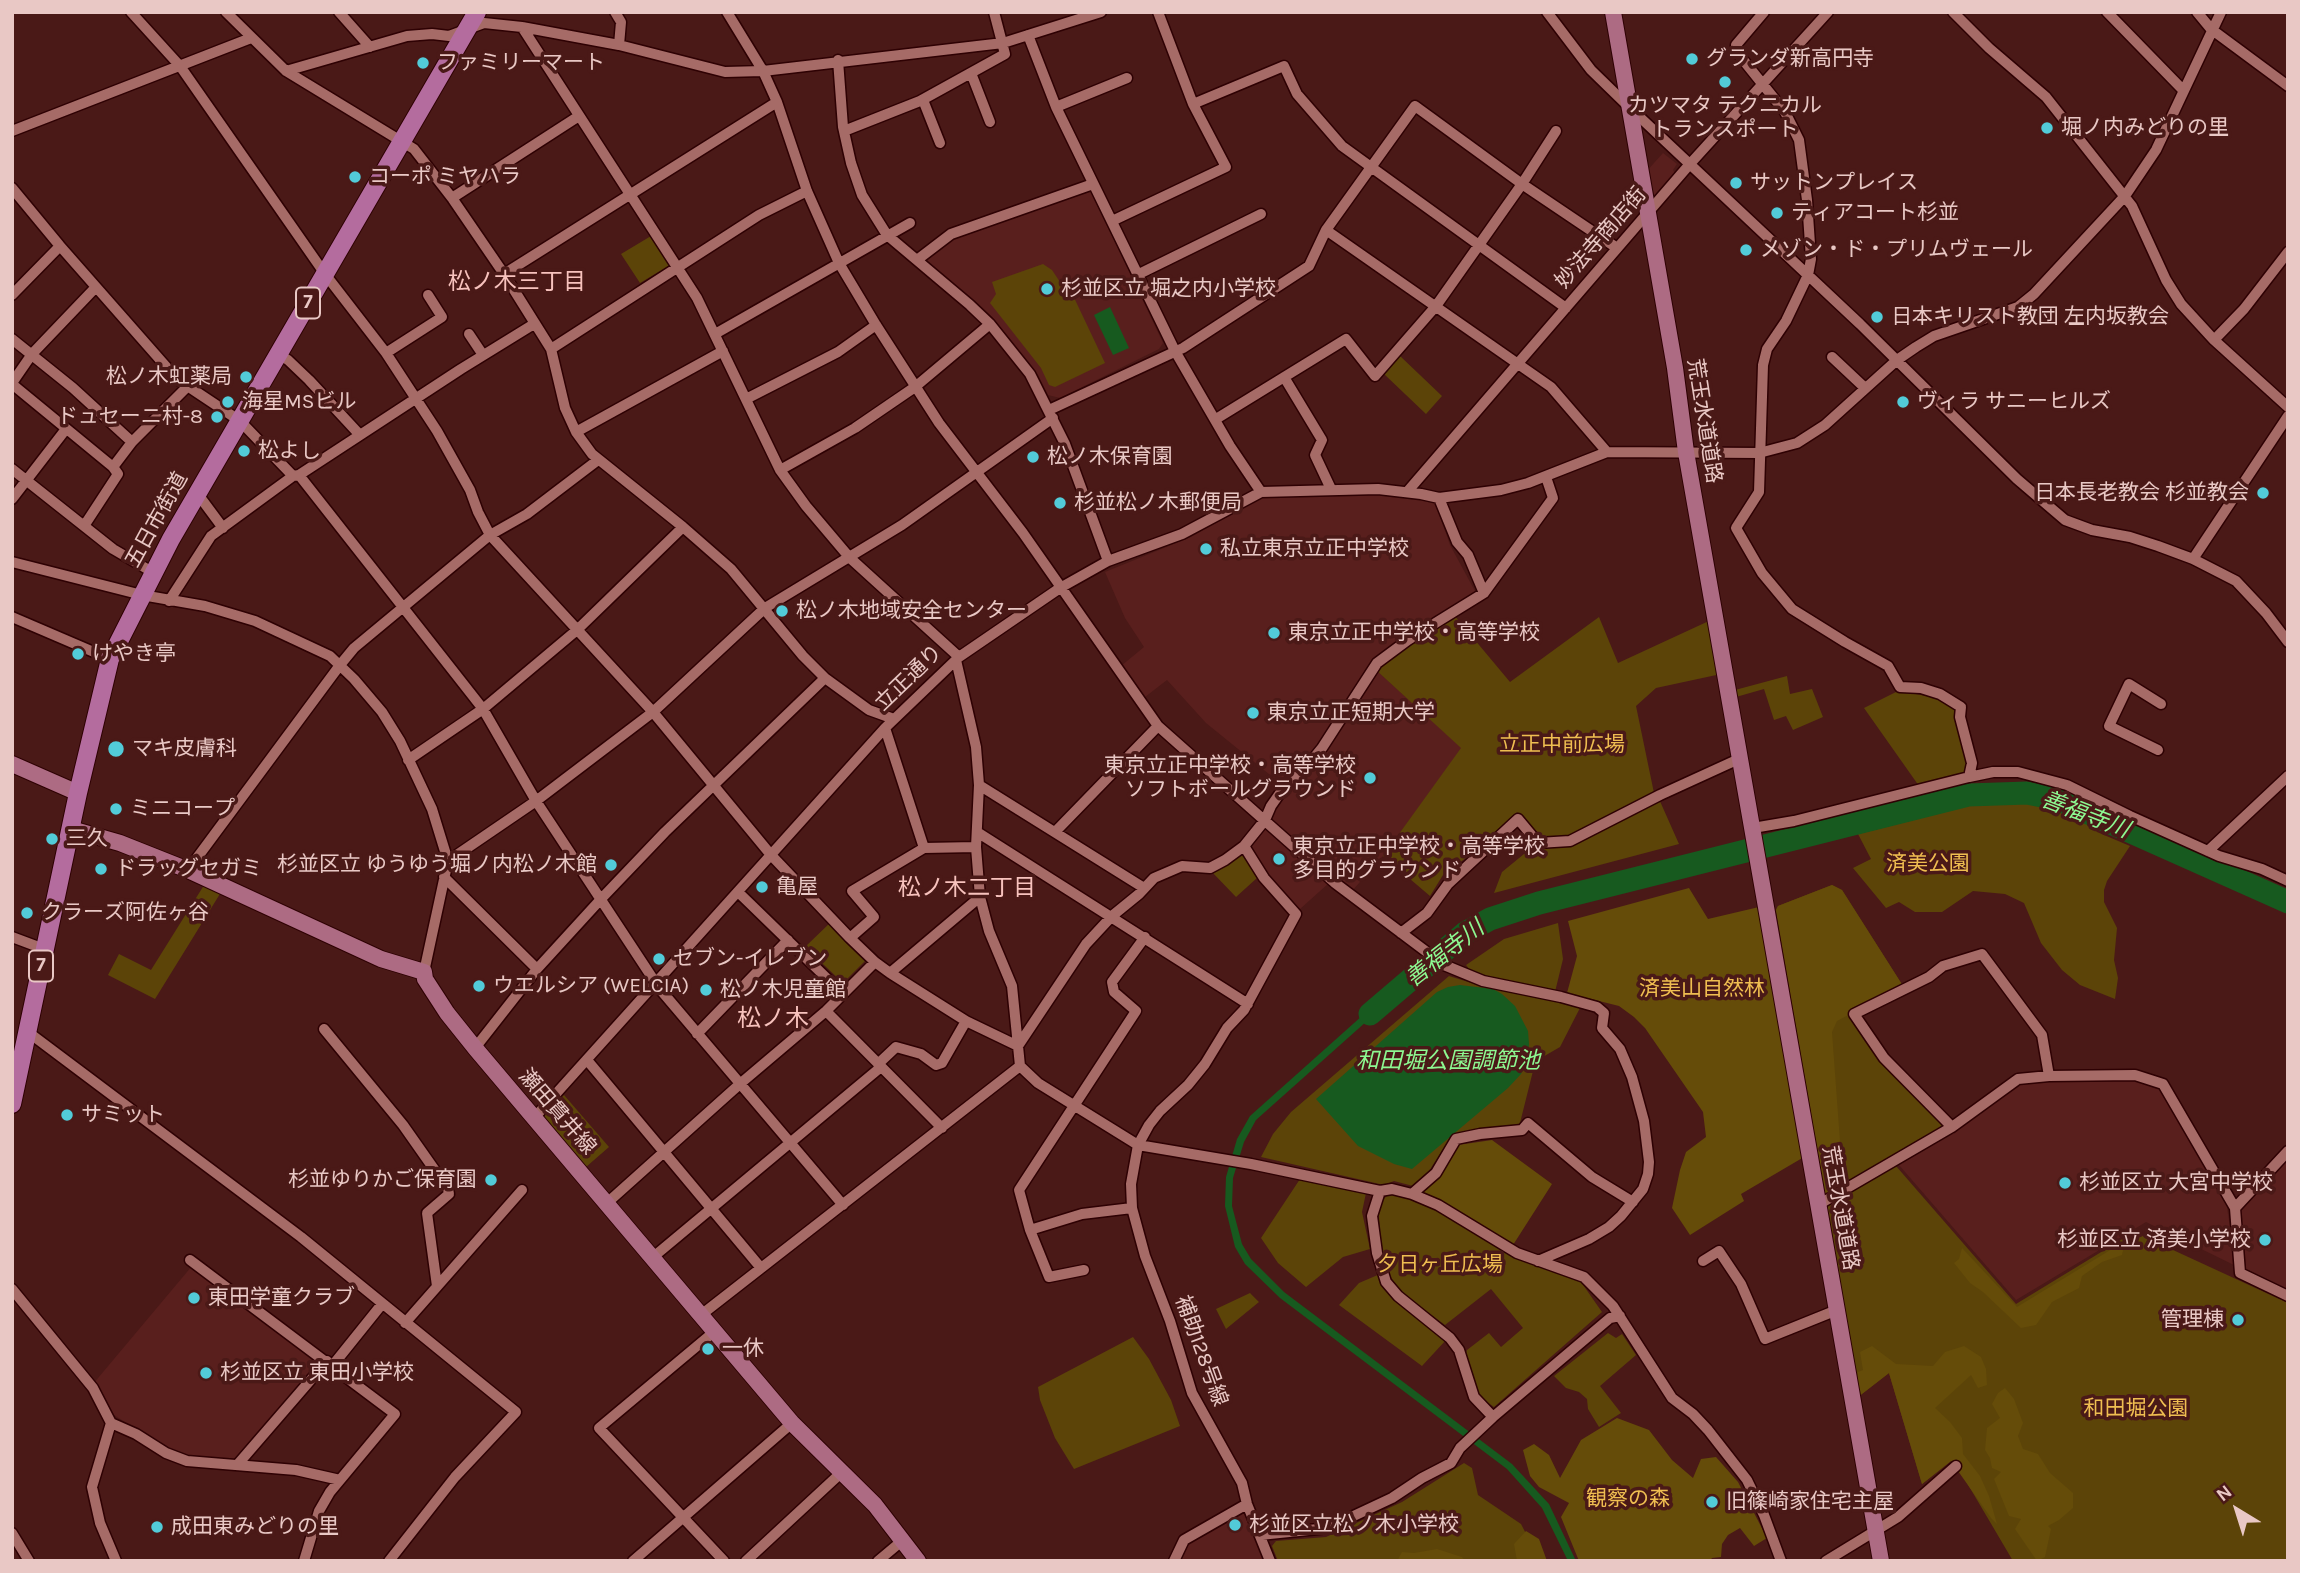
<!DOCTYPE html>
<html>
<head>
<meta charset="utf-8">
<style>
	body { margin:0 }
	#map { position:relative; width:2300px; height:1573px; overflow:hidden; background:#4a1917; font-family:Karla,sans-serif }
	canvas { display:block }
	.frame { position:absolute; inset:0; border:14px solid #e9c8c5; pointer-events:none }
	.north { position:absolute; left:2202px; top:1475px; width:70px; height:70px; -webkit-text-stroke:5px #4a1917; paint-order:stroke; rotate:322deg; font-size:19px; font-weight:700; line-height:28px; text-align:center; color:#e9c8c5 }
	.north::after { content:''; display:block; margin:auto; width:24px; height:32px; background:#e9c8c5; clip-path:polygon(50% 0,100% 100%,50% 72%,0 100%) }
</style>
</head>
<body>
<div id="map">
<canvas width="2300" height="1573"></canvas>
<div class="frame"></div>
<div class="north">N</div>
</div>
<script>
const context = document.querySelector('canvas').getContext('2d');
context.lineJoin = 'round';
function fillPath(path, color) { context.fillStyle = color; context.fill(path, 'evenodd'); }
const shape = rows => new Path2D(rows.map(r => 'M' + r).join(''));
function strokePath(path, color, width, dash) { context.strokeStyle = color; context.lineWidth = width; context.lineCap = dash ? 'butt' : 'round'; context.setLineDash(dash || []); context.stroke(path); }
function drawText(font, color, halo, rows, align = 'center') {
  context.font = font + ' Karla,"Noto Sans JP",sans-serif'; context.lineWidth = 7; context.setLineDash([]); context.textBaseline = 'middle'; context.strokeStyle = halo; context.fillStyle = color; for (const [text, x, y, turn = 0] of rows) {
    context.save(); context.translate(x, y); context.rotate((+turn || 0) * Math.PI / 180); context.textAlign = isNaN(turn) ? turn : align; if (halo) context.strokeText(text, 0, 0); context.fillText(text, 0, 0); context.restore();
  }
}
const built = shape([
	[1663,153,1677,164,1673,170,1675,173,1655,195,1645,184,1645,173],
	[1087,190,1091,192,1163,343,1159,349,1060,398,1048,395,1038,375,990,315,924,262,926,257,952,237],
	[1331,493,1398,494,1434,500,1450,545,1476,593,1386,650,1367,667,1332,724,1305,761,1280,783,1206,723,1167,680,1145,697,1121,666,1144,647,1125,618,1105,572,1191,537,1262,497],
	[1376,670,1462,748,1383,856,1352,891,1270,819,1277,802,1293,782,1306,774,1329,747],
	[1266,826,1329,883,1300,909,1293,905,1276,885,1247,846],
	[2131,1078,2159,1089,2226,1201,2236,1266,2146,1222,2016,1300,1899,1165,1953,1132,2021,1083],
	[2288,1159,2288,1291,2246,1269,2240,1211],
	[192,1266,319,1362,235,1461,189,1456,166,1448,114,1415,93,1384],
	[1244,1511,1266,1561,1180,1561,1188,1542]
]);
const green = shape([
	[651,236,670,265,640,283,621,254],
	[1043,264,1052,270,1064,288,1069,287,1105,363,1055,387,1049,385,1041,368,990,303,996,294,992,282],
	[1399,355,1442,396,1426,414,1384,374],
	[1454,615,1510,682,1599,617,1618,663,1711,620,1721,674,1656,688,1636,706,1654,793,1570,836,1539,839,1517,812,1498,834,1443,875,1430,896,1383,856,1461,748,1376,670,1378,666],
	[1787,676,1790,694,1812,689,1823,717,1793,730,1786,716,1774,720,1764,689,1736,697,1735,690],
	[1898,691,1938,698,1955,710,1969,772,1919,786,1864,708],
	[2019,798,2047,803,2067,810,2084,818,2097,832,2130,846,2107,881,2104,890,2104,902,2117,928,2114,960,2118,978,2115,999,2080,985,2062,970,2041,943,2024,903,2005,894,1973,891,1942,912,1915,912,1899,902,1886,908,1853,868,1871,859,1858,834,1968,806,2007,804],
	[1659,799,1679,844,1494,893,1502,872,1524,854,1536,848,1571,844],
	[1239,855,1245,857,1257,878,1236,897,1211,871],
	[206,882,223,889,155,999,108,975,119,954,151,970],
	[1832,885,1842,890,1903,986,1848,1014,1877,1055,1945,1125,1943,1129,1828,1195,1825,1194,1776,910,1778,906],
	[833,920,869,957,843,983,805,947],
	[1558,923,1563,959,1555,992,1473,974,1466,965,1504,939],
	[1449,976,1478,985,1581,1006,1560,1047,1541,1058,1533,1071,1519,1127,1461,1132,1447,1143,1429,1171,1413,1186,1394,1181,1384,1185,1261,1157,1273,1134,1291,1112],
	[564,1095,609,1147,586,1167,544,1116],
	[1896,1166,2016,1304,2134,1232,2288,1303,2288,1561,2013,1561,1960,1471,1951,1461,1922,1484,1889,1373,1858,1397,1827,1205],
	[1300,1179,1366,1193,1362,1212,1370,1249,1343,1257,1306,1287,1278,1263,1261,1238],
	[1389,1194,1410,1198,1436,1208,1513,1257,1581,1282,1602,1312,1494,1407,1477,1395,1475,1380,1465,1356,1467,1350,1489,1333,1501,1347,1523,1328,1491,1289,1445,1325,1402,1293,1389,1275,1381,1246,1378,1204],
	[1380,1274,1446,1340,1422,1366,1339,1305,1359,1283],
	[1250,1293,1259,1302,1226,1329,1216,1309],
	[1608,1333,1616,1338,1622,1334,1636,1355,1600,1386,1621,1413,1599,1427,1588,1409,1587,1399,1579,1392,1566,1388,1554,1376],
	[1133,1337,1149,1359,1171,1400,1180,1426,1074,1469,1055,1438,1040,1400,1038,1387],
	[1464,1463,1472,1468,1478,1495,1521,1524,1540,1561,1278,1561,1272,1546,1276,1541,1326,1537,1402,1502]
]);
const forest = shape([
	[1832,885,1842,890,1903,986,1837,1021,1832,1032,1842,1168,1841,1188,1828,1195,1825,1194,1776,910,1778,906],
	[1689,888,1708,919,1759,907,1804,1157,1741,1194,1744,1201,1690,1235,1672,1208,1680,1170,1686,1152,1706,1137,1703,1112,1645,1028,1634,1017,1619,1006,1567,993,1577,956,1568,921],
	[1492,1140,1552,1184,1513,1245,1422,1193,1439,1176,1458,1145],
	[2125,1241,2122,1255,2102,1262,2082,1276,2079,1288,2052,1302,2036,1325,2021,1328,1983,1292,1970,1283,1954,1263,1959,1259,1962,1248,2017,1307],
	[1872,1346,1896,1364,1933,1366,1945,1352,1964,1346,1981,1357,1986,1369,1987,1385,1978,1388,1971,1375,1935,1408,1950,1422,1962,1438,1963,1454,1980,1476,1989,1496,1997,1524,1991,1518,1951,1461,1922,1484,1889,1373,1858,1397,1858,1372,1863,1370,1860,1352],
	[2005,1388,2014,1399,2023,1423,2018,1436,2023,1449,2038,1454,2050,1473,2073,1493,2073,1508,2059,1520,2048,1526,2051,1529,2045,1557,2037,1561,2015,1529,2021,1519,2009,1516,1994,1479,2001,1472,1992,1468,1990,1458,1985,1450,1987,1428,2000,1418,1992,1404,1998,1393],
	[1617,1418,1649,1430,1672,1460,1693,1478,1701,1459,1716,1457,1738,1482,1767,1538,1754,1546,1740,1528,1728,1535,1722,1544,1721,1557,1712,1558,1710,1561,1579,1561,1561,1517,1569,1503,1539,1487,1530,1476,1523,1450,1534,1444,1549,1455,1560,1478,1581,1440],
	[1526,1531,1539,1539,1547,1561,1517,1561,1514,1544],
	[1437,1549,1462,1557,1465,1561,1397,1561,1402,1552,1414,1553]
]);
const water = shape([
	[1110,307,1129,348,1113,355,1094,315],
	[1460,985,1493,989,1502,994,1515,1006,1528,1031,1529,1044,1527,1060,1521,1074,1508,1088,1412,1169,1394,1164,1358,1146,1316,1099,1437,992,1448,987],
	[1391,990,1395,996,1256,1120,1244,1142,1233,1178,1232,1206,1242,1244,1251,1259,1284,1292,1512,1464,1549,1504,1576,1561,1568,1561,1542,1508,1507,1469,1280,1298,1245,1264,1235,1247,1225,1206,1226,1177,1237,1139,1250,1116]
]);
const river = shape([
	[1370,1014,1465,933,1490,919,1539,903,1968,795,2027,793,2057,799,2288,902]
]);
const street = shape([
	[131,12,180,66,325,274,386,353,437,431,470,490,478,512,490,535,653,712,771,855,850,938,875,962,890,973,966,1021,1018,1046],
	[226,12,286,71,414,149,452,198,504,274,551,349,565,408,576,432,592,454,683,527,731,569,803,656,825,678,869,710,894,719],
	[339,12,370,47],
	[615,12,621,22,619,45],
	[727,12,763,71,777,102,807,191,839,263,876,325,939,423,1023,533,1158,726,1335,883,1444,965,1483,981,1561,997,1597,1007,1604,1013,1602,1028,1620,1049,1632,1077,1644,1121,1649,1162,1648,1174,1643,1189,1621,1216,1609,1227,1589,1239,1538,1261],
	[1547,12,1591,70,1629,107,1860,324,2017,479,2065,520,2092,530,2130,537,2158,546,2193,559,2236,581,2266,613,2288,642],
	[1764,12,1736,45,1736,51,1785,112,1799,140,1807,200,1811,259,1808,275,1786,321,1767,349,1763,365,1759,492,1736,528,1762,573,1792,609,1845,642,1888,666,1900,687,1921,688,1940,694,1961,707,1960,717,1972,763,1969,777],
	[1953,12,1989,48,2046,97,2132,206,2166,280,2181,304,2214,340,2288,407],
	[2107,12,2183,90],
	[2197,12,2211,29,2288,86],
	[522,27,697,298,780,470,806,506,850,558,959,657],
	[1028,35,1056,107,1175,351,1230,446,1261,492],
	[838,60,843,127,851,163,862,195,887,235,970,305,990,324,1030,374,1065,444,1108,561],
	[286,71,407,36,432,34,449,36,484,23,522,27,619,45,725,72,763,71,1003,43,1101,12],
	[971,73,990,122],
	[923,100,940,143],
	[1193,104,1284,66,1297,94,1342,146,1566,308],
	[1056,107,1127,78],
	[12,131,251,38],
	[844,131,920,101,1005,54,994,12],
	[12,188,60,246,177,379,240,421,293,476,299,475,483,709,536,801,659,988,843,1205],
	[452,198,579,116],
	[1112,221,1226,167,1193,104,1158,12],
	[1326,230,1551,387,1607,452],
	[917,260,951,234,1093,184],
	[504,274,777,102],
	[1139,274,1261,214],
	[12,295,60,246],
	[469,334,483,355],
	[715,334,910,223],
	[12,339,73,388,132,442],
	[2214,340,2244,309,2288,252],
	[551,349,759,215,807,191],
	[386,353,442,317,428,295],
	[278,354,288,360,309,380,359,434],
	[1832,357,1865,388],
	[1284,377,1322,440,1315,455,1331,489],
	[12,383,32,354,96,287],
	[12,384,113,467,132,442,187,387],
	[746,399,838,352,876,325],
	[1049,410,1183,348,1309,266,1326,230,1415,106,1522,184,1617,248],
	[1216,419,1346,339,1375,376,1436,306,1522,184,1556,131],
	[576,432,723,351],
	[12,469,113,549,154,573],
	[780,470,855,428,915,387,990,324],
	[299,475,461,369,534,324],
	[1407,492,1689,165,1828,12],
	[197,493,223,528],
	[1439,498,1457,542,1468,555,1484,593],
	[12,499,66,429],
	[84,526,118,474,113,467],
	[2193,559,2288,416],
	[12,562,142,595,205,606,255,621,330,656,354,679,382,712,400,741,432,809,448,861,424,972],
	[169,601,211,536,293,476],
	[12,617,110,659],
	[956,660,976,747,979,785,976,847,980,897,989,931,1012,986,1020,1066,1038,1083,1138,1145,1251,1164,1380,1191,1392,1189,1412,1194,1438,1205,1517,1253,1584,1277,1613,1306,1672,1398,1693,1414,1708,1430,1747,1480,1764,1515,1781,1561],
	[885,728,924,848],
	[2158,750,2109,726,2129,684,2161,704],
	[408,760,483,709,577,630,683,527],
	[979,785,1144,888],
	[1753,828,1794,821,1969,777,1993,772,2018,772,2067,785,2130,816,2219,856,2262,869,2288,881],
	[1056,831,1158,726],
	[977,832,1248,1004],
	[1244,846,1264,878,1296,914,1244,1010,1227,1028,1205,1064,1188,1085,1160,1111,1149,1125,1138,1145,1131,1184,1132,1208,1145,1256,1170,1321,1192,1393,1242,1483,1247,1504,1270,1561],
	[2208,851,2288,776],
	[448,861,536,801,653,712,765,608,902,525,1053,418],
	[188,870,340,665,354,648,490,535,527,514,598,460],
	[444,877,537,969],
	[738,892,843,994],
	[1401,933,1427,913,1448,884,1518,819,1538,843,1570,841,1660,795,1741,758],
	[12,937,44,949],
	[850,938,874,917,852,891,924,848,976,847],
	[890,973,980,897],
	[826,1011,942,1128],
	[324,1029,403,1125,448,1189,449,1194,427,1213,437,1286],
	[28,1032,301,1237,516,1412,455,1477,389,1561],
	[697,1034,788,940],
	[1018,1046,1086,944,1112,916,1139,894,1154,878,1182,866,1210,868,1225,860,1244,846,1265,820,1271,806,1287,783,1304,770,1322,748,1377,663,1408,640,1484,593,1553,498,1546,477],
	[475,1048,537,969,601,899,665,832,825,678],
	[587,1060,761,1268],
	[878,1064,896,1047,921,1054,936,1065,942,1063,966,1021],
	[535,1117,885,728,959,657,1060,588,1108,561,1182,534,1261,492,1378,489,1421,494,1439,498,1501,490,1528,483,1607,452,1759,453,1797,443,1825,425,1897,360,1916,347,1934,336,2018,307,2034,294,2125,196,2156,150,2221,12],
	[1952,1127,1884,1058,1854,1014,1929,977,1943,966,1982,954,2042,1035,2049,1076],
	[1380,1191,1372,1216,1377,1253,1386,1282,1398,1296,1450,1338,1459,1350,1474,1397,1493,1417],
	[1412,1194,1436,1173,1456,1139,1480,1134,1522,1130,1528,1123,1592,1177,1633,1202],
	[607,1203,741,1083,826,1011,875,962],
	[1818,1205,1952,1127,2018,1079,2049,1076,2135,1075,2163,1084,2235,1208,2240,1273,2288,1296],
	[2235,1208,2288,1151],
	[1030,1230,1082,1214,1132,1208],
	[652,1258,881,1067],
	[190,1260,395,1414,330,1492,319,1511,304,1561],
	[1703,1261,1719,1251,1741,1284,1765,1339,1837,1310],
	[1084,1270,1049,1277,1030,1230,1019,1190,1136,1011,1114,992,1112,982,1145,937],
	[12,1289,93,1388,111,1423,92,1487,100,1523,116,1561],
	[701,1315,1020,1066],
	[405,1323,522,1190],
	[715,1331,599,1428,724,1561],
	[333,1365,382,1304],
	[111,1423,136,1434,166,1453,187,1461,296,1470,340,1480],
	[238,1464,327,1361],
	[12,1533,29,1561],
	[1260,1535,1328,1528,1392,1498,1422,1478,1451,1463,1460,1448,1493,1417,1610,1318,1620,1316],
	[633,1561,792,1423],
	[746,1561,842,1472],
	[878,1561,903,1540],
	[1174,1561,1184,1540,1247,1504],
	[1826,1561,1898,1517,1956,1466]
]);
const secondary = shape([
	[1613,12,1675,368,1686,452,1881,1561],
	[12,764,78,793],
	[71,829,120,843,188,870,381,959,424,972,425,979,447,1013,475,1048,792,1423,875,1505,918,1561]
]);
const primary = shape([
	[12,1104,78,793,110,659,171,539,477,12]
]);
const markers = [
	[1692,59,7,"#52cbd8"],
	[423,63,7,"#52cbd8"],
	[1725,82,7,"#52cbd8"],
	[2047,128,7,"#52cbd8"],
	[355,177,7,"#52cbd8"],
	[1736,183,7,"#52cbd8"],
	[1777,213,7,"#52cbd8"],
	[1746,250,7,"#52cbd8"],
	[1047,289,7,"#52cbd8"],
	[1877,317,7,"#52cbd8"],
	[246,377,7,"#52cbd8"],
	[228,402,7,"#52cbd8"],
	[1903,402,7,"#52cbd8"],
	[217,417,7,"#52cbd8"],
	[244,451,7,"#52cbd8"],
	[1033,457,7,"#52cbd8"],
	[2263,493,7,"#52cbd8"],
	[1060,503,7,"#52cbd8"],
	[1206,549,7,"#52cbd8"],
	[782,611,7,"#52cbd8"],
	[1274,633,7,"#52cbd8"],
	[78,654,7,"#52cbd8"],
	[1253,713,7,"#52cbd8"],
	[116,749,9,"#52cbd8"],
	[1370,778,7,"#52cbd8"],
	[116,809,7,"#52cbd8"],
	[52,839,7,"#52cbd8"],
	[1279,859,7,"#52cbd8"],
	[611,865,7,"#52cbd8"],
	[101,869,7,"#52cbd8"],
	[762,887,7,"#52cbd8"],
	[27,913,7,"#52cbd8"],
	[659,959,7,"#52cbd8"],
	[479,986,7,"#52cbd8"],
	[706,990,7,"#52cbd8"],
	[67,1115,7,"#52cbd8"],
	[491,1180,7,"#52cbd8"],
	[2065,1183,7,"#52cbd8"],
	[2265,1240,7,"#52cbd8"],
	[194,1298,7,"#52cbd8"],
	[2238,1320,7,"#52cbd8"],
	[708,1349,7,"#52cbd8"],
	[206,1373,7,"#52cbd8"],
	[1712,1502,7,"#52cbd8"],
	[1235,1525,7,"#52cbd8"],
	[157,1527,7,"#52cbd8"]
];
const shields = [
	[308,303,24],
	[41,966,24]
];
const shieldNames = [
	["7",308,303],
	["7",41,966]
];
const poiNames = [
	["グランダ新高円寺",1706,59],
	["ファミリーマート",437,63],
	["カツマタ テクニカル",1725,106,"center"],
	["トランスポート",1725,130,"center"],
	["堀ノ内みどりの里",2061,128],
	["コーポ ミヤハラ",369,177],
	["サットンプレイス",1750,183],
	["ティアコート杉並",1791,213],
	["メゾン・ド・プリムヴェール",1760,250],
	["杉並区立 堀之内小学校",1061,289],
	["日本キリスト教団 左内坂教会",1891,317],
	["松ノ木虹薬局",232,377,"right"],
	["海星MSビル",242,402],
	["ヴィラ サニーヒルズ",1917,402],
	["ドュセーニ村-8",203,417,"right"],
	["松よし",258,451],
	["松ノ木保育園",1047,457],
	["日本長老教会 杉並教会",2249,493,"right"],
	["杉並松ノ木郵便局",1074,503],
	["私立東京立正中学校",1220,549],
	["松ノ木地域安全センター",796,611],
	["東京立正中学校・高等学校",1288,633],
	["けやき亭",92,654],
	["東京立正短期大学",1267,713],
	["マキ皮膚科",132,749],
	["東京立正中学校・高等学校",1356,766,"right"],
	["ソフトボールグラウンド",1356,790,"right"],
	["ミニコープ",130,809],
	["三久",66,839],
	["東京立正中学校・高等学校",1293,847],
	["多目的グラウンド",1293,871],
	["杉並区立 ゆうゆう堀ノ内松ノ木館",597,865,"right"],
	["ドラッグセガミ",115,869],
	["亀屋",776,887],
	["クラーズ阿佐ヶ谷",41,913],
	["セブン-イレブン",673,959],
	["ウエルシア (WELCIA)",493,986],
	["松ノ木児童館",720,990],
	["サミット",81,1115],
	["杉並ゆりかご保育園",477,1180,"right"],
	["杉並区立 大宮中学校",2079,1183],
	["杉並区立 済美小学校",2251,1240,"right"],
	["東田学童クラブ",208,1298],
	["管理棟",2224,1320,"right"],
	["一休",722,1349],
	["杉並区立 東田小学校",220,1373],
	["旧篠崎家住宅主屋",1726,1502],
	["杉並区立松ノ木小学校",1249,1525],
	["成田東みどりの里",171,1527]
];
const streetNames = [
	["妙法寺商店街",1601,238,-49],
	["荒玉水道道路",1704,421,81],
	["五日市街道",157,520,-61],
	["立正通り",909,678,-44],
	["瀬田貫井線",557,1112,49],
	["荒玉水道道路",1840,1208,80],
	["補助128号線",1201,1351,70]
];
const parkNames = [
	["立正中前広場",1562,745],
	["済美公園",1928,864],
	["済美山自然林",1702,989],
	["夕日ヶ丘広場",1440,1265],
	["和田堀公園",2136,1409],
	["観察の森",1628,1499]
];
const neighbourhoodNames = [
	["松ノ木三丁目",517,282],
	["松ノ木二丁目",967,888]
];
const waterNames = [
	["善福寺川",2085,815,21],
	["善福寺川",1445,954,-38],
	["和田堀公園調節池",1448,1061]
];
const quarterNames = [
	["松ノ木",773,1019]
];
fillPath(built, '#591f1d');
fillPath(green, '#5c4408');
fillPath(forest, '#654c09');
fillPath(water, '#175a1f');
strokePath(river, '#175a1f', 23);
strokePath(street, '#2e0103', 13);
strokePath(secondary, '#2e0103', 18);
strokePath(primary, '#2e0103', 20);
strokePath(street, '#a66b67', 10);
strokePath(secondary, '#ad6b83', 16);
strokePath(primary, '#b46c9e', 18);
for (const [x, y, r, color] of markers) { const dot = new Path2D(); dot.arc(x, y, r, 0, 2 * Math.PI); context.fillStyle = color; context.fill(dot); strokePath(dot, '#4a1917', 2.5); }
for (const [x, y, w] of shields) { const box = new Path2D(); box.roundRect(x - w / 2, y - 15.5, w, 31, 5); context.fillStyle = '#4a1917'; context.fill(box); strokePath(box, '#e9c8c5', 2); }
drawText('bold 19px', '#e9c8c5', null, shieldNames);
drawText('21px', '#e9c8c5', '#4a1917', poiNames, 'left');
drawText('21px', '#e9c8c5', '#4a1917', streetNames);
drawText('21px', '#efbe51', '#4a1917', parkNames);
drawText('23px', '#f7c2bd', '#4a1917', neighbourhoodNames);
drawText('italic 23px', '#8df891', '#4a1917', waterNames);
drawText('24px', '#f7c2bd', '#4a1917', quarterNames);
</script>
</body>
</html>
